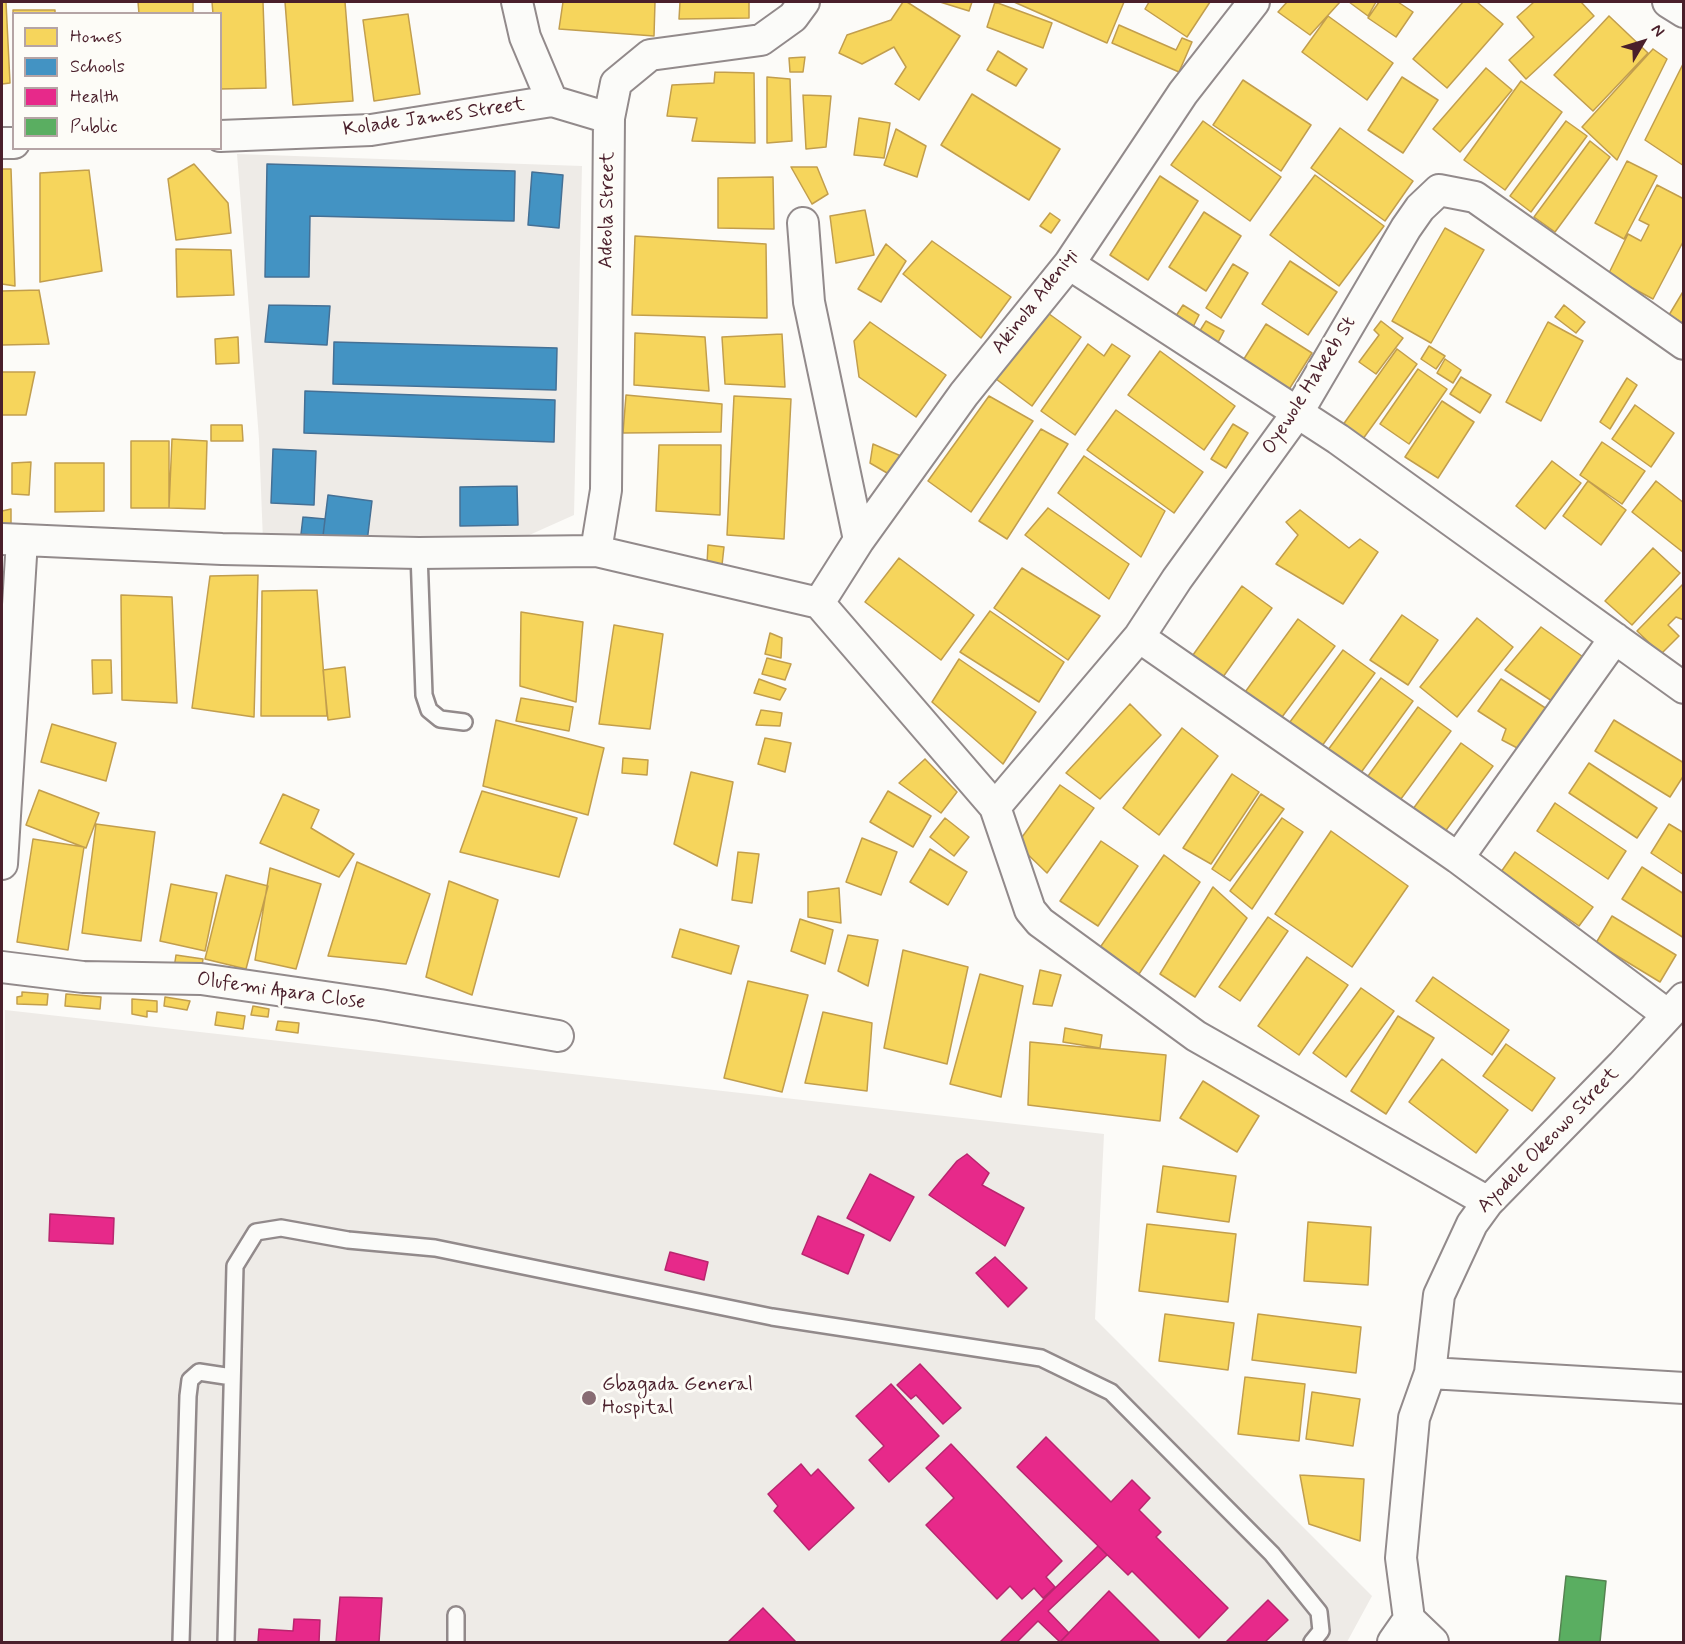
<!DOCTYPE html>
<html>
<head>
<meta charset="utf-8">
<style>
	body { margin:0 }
	#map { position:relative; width:1685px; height:1644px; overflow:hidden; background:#fcfbf8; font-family:Mynerve,sans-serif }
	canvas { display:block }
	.frame { position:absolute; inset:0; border:3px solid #4a1f2b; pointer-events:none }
	.legend { position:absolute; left:12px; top:12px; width:210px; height:138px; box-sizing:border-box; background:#fdfcf7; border:2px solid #b5a4a5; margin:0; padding:8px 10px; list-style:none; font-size:18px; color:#4a1f2b }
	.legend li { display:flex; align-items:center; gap:12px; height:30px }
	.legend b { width:30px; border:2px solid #b5a4a5 }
	.north { position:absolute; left:1613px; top:12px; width:60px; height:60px; -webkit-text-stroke:4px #fdfcf7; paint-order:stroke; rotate:52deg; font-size:16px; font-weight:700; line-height:24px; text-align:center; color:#4a1f2b }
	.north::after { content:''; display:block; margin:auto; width:21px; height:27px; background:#4a1f2b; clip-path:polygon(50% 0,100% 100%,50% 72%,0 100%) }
</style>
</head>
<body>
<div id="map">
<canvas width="1685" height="1644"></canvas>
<div class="frame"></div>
<ul class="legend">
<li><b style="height:16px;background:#f6d55c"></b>Homes</li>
<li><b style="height:16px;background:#4393c3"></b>Schools</li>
<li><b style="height:16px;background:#e7298a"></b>Health</li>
<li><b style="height:16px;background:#5aae61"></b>Public</li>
</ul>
<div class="north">N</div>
</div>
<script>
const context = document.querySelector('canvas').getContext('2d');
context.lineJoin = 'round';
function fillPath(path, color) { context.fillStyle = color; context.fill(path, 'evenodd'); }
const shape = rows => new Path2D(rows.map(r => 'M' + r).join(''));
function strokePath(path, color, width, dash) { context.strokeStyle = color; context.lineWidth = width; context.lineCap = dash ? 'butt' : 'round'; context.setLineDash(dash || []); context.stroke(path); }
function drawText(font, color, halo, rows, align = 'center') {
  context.font = font + ' Mynerve,sans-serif'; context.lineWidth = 6; context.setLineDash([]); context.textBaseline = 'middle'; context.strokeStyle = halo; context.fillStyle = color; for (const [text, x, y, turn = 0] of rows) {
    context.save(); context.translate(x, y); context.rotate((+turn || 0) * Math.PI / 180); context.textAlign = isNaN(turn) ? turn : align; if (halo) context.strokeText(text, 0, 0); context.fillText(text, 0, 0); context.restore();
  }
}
const built = shape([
	[237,154,582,166,574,515,507,545,263,541,259,439],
	[5,1010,1104,1134,1095,1319,1372,1596,1347,1642,2,1642]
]);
const homes = shape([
	[2,2,6,2,10,83,2,84,2,2],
	[138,2,193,2,193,14,139,14,138,2],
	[212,2,263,2,266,88,220,89,220,14,213,14,212,2],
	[285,2,345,2,353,101,293,105,285,2],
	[563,2,655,2,654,36,559,29,563,2],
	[680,2,749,2,749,18,679,19,680,2],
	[903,2,907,2,960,36,919,100,895,84,906,67,894,47,862,64,839,53,847,35,891,20,903,2],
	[940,2,972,2,969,11,940,2],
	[995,2,1052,23,1043,48,987,27,995,2],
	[1014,2,1124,2,1107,43,1014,2],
	[1149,2,1210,2,1187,37,1145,9,1149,2],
	[1287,2,1340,2,1310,35,1278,12,1287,2],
	[1349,2,1376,2,1368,16,1349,2],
	[1379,2,1398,2,1413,12,1396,37,1368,18,1379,2],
	[1463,2,1477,2,1503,24,1447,88,1413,59,1463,2],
	[1534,2,1581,2,1594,16,1526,79,1509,60,1534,37,1517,17,1534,2],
	[13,10,55,10,55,14,14,14,14,30,13,10],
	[408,14,420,94,374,101,363,20,408,14],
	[1328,16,1393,63,1367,100,1302,52,1328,16],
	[1609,16,1648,53,1593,111,1554,75,1609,16],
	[1119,25,1176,50,1182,38,1192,42,1179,72,1112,43,1119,25],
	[1653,49,1667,59,1617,160,1582,127,1653,49],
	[998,51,1027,69,1016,86,987,70,998,51],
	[805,57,803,72,790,72,789,58,805,57],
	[1684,62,1684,166,1645,140,1684,62],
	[1486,68,1512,90,1460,152,1433,129,1486,68],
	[715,72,754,73,755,143,692,141,697,118,667,116,672,85,714,83,715,72],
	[767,77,790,79,792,141,767,143,767,77],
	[1402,77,1438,100,1403,153,1368,130,1402,77],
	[1243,80,1311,125,1281,171,1213,125,1243,80],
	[1521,81,1562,112,1505,190,1464,160,1521,81],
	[972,94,1060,149,1029,200,941,145,972,94],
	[803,95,831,96,826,147,806,149,803,95],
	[859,118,890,123,884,158,854,155,859,118],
	[1203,121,1281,177,1250,221,1171,165,1203,121],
	[1566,121,1587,136,1531,212,1510,196,1566,121],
	[1340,128,1413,181,1385,221,1311,168,1340,128],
	[896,129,926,146,917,177,884,165,896,129],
	[1590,141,1610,157,1555,232,1534,217,1590,141],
	[1627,161,1657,176,1624,239,1595,223,1627,161],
	[194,164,228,203,231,233,176,240,168,179,194,164],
	[791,167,817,167,828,194,812,204,791,167],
	[2,169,11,169,15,286,2,284,2,169],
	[89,170,102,271,40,282,40,173,89,170],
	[1315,175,1384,226,1339,286,1270,235,1315,175],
	[1160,176,1198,201,1148,280,1110,255,1160,176],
	[773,177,774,229,718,228,718,178,773,177],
	[1657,185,1684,199,1684,240,1653,299,1608,275,1628,234,1641,241,1649,225,1639,220,1657,185],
	[865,210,874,255,836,263,830,216,865,210],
	[1204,212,1241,236,1206,291,1169,267,1204,212],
	[1050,213,1060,220,1051,233,1040,226,1050,213],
	[1445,228,1484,250,1431,343,1392,321,1445,228],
	[635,236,766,244,767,318,632,315,635,236],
	[932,241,1011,297,981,338,903,274,932,241],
	[886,244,906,261,881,302,858,289,886,244],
	[176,249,231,250,234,295,177,297,176,249],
	[1290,261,1337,292,1308,335,1262,304,1290,261],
	[1233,264,1248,273,1221,318,1206,308,1233,264],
	[39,290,49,344,2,345,2,291,39,290],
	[1684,290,1684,324,1669,315,1684,290],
	[1183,305,1199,315,1192,329,1174,319,1183,305],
	[1564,305,1585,322,1576,333,1555,317,1564,305],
	[1045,311,1081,337,1032,406,996,379,1045,311],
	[1206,321,1224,331,1215,348,1196,337,1206,321],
	[1381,321,1403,338,1376,374,1359,362,1379,335,1374,330,1381,321],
	[870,322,946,375,916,417,859,377,854,341,870,322],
	[1548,322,1583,341,1541,421,1506,402,1548,322],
	[1266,324,1312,353,1288,391,1242,362,1266,324],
	[635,333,705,337,709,391,634,385,635,333],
	[782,334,785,387,725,384,722,337,782,334],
	[238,337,239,363,216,364,215,339,238,337],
	[1088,344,1104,356,1112,344,1130,356,1075,435,1041,411,1088,344],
	[1429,346,1445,356,1436,369,1421,359,1429,346],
	[1397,349,1417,364,1360,443,1340,429,1397,349],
	[1160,351,1235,406,1204,450,1128,395,1160,351],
	[1445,359,1461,370,1453,383,1437,373,1445,359],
	[1418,369,1447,389,1409,444,1380,424,1418,369],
	[2,372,35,372,26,415,2,415,2,372],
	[1461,377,1491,395,1480,413,1450,394,1461,377],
	[1627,378,1637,385,1610,429,1600,422,1627,378],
	[626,395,722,404,721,432,623,433,626,395],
	[734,396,791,399,784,539,727,535,734,396],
	[989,396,1033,421,971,512,928,481,989,396],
	[1442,401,1474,422,1438,478,1405,457,1442,401],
	[1635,405,1674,433,1651,467,1612,439,1635,405],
	[1116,410,1203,472,1174,513,1087,450,1116,410],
	[1233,424,1248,433,1226,468,1211,459,1233,424],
	[211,425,242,425,243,441,211,441,211,425],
	[1041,429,1068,444,1007,539,979,521,1041,429],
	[172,439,207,441,205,509,169,508,172,439],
	[131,441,169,441,169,508,131,508,131,441],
	[1602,442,1645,471,1622,504,1580,475,1602,442],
	[873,444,908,459,899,480,870,463,873,444],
	[659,445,721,445,720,515,656,511,659,445],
	[1084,456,1165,511,1141,557,1058,493,1084,456],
	[1552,461,1581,483,1545,529,1516,506,1552,461],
	[31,462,29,495,12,494,12,463,31,462],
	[55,463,104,463,104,511,55,512,55,463],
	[1588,481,1626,510,1601,545,1563,516,1588,481],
	[1656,481,1684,503,1684,553,1632,512,1656,481],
	[1048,508,1129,564,1109,599,1025,535,1048,508],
	[11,509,11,532,2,531,2,511,11,509],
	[1300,510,1349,548,1360,539,1378,552,1343,604,1276,564,1298,535,1286,522,1300,510],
	[708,545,724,547,722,565,707,564,708,545],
	[1653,548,1680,573,1632,625,1605,601,1653,548],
	[899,558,974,615,941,660,865,602,899,558],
	[1022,568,1100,616,1068,660,994,608,1022,568],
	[258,575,254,717,192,708,210,576,258,575],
	[1684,583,1684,620,1676,617,1668,625,1679,636,1661,654,1637,631,1684,583],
	[1242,586,1272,608,1218,684,1188,662,1242,586],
	[317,590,327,716,261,716,262,591,317,590],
	[121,595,172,597,177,703,122,700,121,595],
	[990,611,1064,662,1039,702,960,652,990,611],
	[521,612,583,622,576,702,520,686,521,612],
	[1402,615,1438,640,1408,685,1370,660,1402,615],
	[1477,618,1513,647,1457,717,1420,687,1477,618],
	[1298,619,1335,646,1279,721,1243,695,1298,619],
	[614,625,663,634,650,729,599,724,614,625],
	[1541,627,1586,659,1555,703,1505,670,1541,627],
	[770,633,782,638,781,658,765,654,770,633],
	[1343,650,1375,673,1319,750,1287,726,1343,650],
	[767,658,791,664,785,680,762,674,767,658],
	[959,659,1036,712,1003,764,932,702,959,659],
	[92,660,111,660,112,693,93,694,92,660],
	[345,667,350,717,328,720,323,670,345,667],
	[1381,678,1413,701,1357,778,1325,754,1381,678],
	[759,679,786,689,780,700,754,693,759,679],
	[1501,679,1550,711,1523,751,1502,740,1506,729,1478,711,1501,679],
	[521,698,573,707,569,731,516,721,521,698],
	[1130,704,1161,735,1100,799,1066,773,1130,704],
	[1418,707,1451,731,1395,807,1363,783,1418,707],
	[761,710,782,713,780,726,756,725,761,710],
	[496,720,604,748,588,815,483,786,496,720],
	[1614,720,1684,763,1684,775,1670,797,1595,751,1614,720],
	[52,724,116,743,106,781,41,762,52,724],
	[1182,728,1218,756,1159,835,1123,808,1182,728],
	[765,738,791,743,785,772,758,764,765,738],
	[1461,743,1493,766,1444,833,1413,809,1461,743],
	[623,758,648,760,647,775,622,773,623,758],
	[925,759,957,792,941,813,899,783,925,759],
	[1589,763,1657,808,1637,838,1569,793,1589,763],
	[691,772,733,782,717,866,674,844,691,772],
	[1232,774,1259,792,1211,864,1183,848,1232,774],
	[1060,785,1094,808,1047,873,1017,844,1060,785],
	[39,790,99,813,86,848,26,825,39,790],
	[482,791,577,818,559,877,460,852,482,791],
	[888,791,931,816,913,847,870,822,888,791],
	[283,794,319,810,311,828,354,854,339,877,260,843,283,794],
	[1261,794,1284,809,1230,881,1212,869,1261,794],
	[1555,803,1626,851,1608,879,1537,831,1555,803],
	[945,818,969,837,954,856,930,837,945,818],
	[1282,818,1303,832,1252,909,1230,891,1282,818],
	[96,824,155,832,141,941,82,933,96,824],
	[1669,824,1684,833,1684,875,1651,853,1669,824],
	[1331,831,1408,886,1352,967,1275,914,1331,831],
	[862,838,897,852,881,895,846,882,862,838],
	[33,839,84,847,68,950,17,942,33,839],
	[1101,841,1138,866,1098,926,1060,901,1101,841],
	[930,849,967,872,948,905,910,882,930,849],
	[738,852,759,854,752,903,732,900,738,852],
	[1515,852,1593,907,1579,926,1501,872,1515,852],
	[1164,855,1200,882,1139,974,1099,949,1164,855],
	[357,862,430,894,406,964,328,956,357,862],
	[1642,867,1684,894,1684,938,1622,899,1642,867],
	[270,868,321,884,296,969,255,960,270,868],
	[226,875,268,886,246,969,205,959,226,875],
	[449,881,498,900,472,995,426,977,449,881],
	[171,884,217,893,205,951,160,941,171,884],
	[1213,887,1247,918,1195,997,1160,974,1213,887],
	[839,888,841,923,808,917,808,892,839,888],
	[1612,916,1676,955,1660,982,1596,943,1612,916],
	[1268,917,1288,931,1240,1001,1219,987,1268,917],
	[800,919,833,930,825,964,791,951,800,919],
	[680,929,739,946,731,974,672,957,680,929],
	[848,935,878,940,868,986,838,971,848,935],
	[903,950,968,967,947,1064,884,1048,903,950],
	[176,955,203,959,201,973,174,968,176,955],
	[1307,957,1348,985,1299,1055,1258,1026,1307,957],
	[1040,970,1061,975,1052,1006,1033,1004,1040,970],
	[980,974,1023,986,1001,1097,950,1084,980,974],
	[1433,977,1509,1030,1492,1055,1416,1001,1433,977],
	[748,981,808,995,782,1092,724,1078,748,981],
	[1361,988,1394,1011,1346,1077,1313,1053,1361,988],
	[22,992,48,994,47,1005,17,1004,17,997,22,996,22,992],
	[66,994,101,997,100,1009,65,1006,66,994],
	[165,997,190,1001,187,1010,164,1006,165,997],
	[132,999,157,1001,157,1012,147,1011,147,1017,132,1014,132,999],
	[253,1006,269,1009,268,1017,251,1015,253,1006],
	[217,1012,245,1016,243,1029,215,1025,217,1012],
	[823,1012,872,1023,867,1091,805,1083,823,1012],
	[1398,1016,1434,1038,1386,1114,1351,1091,1398,1016],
	[278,1021,299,1023,298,1033,276,1030,278,1021],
	[1065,1028,1102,1035,1100,1048,1063,1042,1065,1028],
	[1030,1042,1166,1055,1160,1121,1028,1105,1030,1042],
	[1506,1044,1555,1078,1532,1111,1483,1076,1506,1044],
	[1442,1059,1508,1110,1476,1153,1409,1102,1442,1059],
	[1203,1081,1259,1116,1237,1152,1180,1118,1203,1081],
	[1163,1166,1236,1176,1229,1222,1157,1212,1163,1166],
	[1308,1222,1371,1227,1368,1285,1304,1281,1308,1222],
	[1147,1224,1236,1234,1228,1302,1139,1291,1147,1224],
	[1165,1314,1234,1323,1228,1370,1159,1361,1165,1314],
	[1258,1314,1361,1327,1356,1373,1252,1360,1258,1314],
	[1245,1377,1305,1384,1299,1441,1238,1434,1245,1377],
	[1312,1392,1360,1399,1353,1446,1306,1439,1312,1392],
	[1300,1475,1364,1479,1360,1541,1309,1524,1300,1475]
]);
const schools = shape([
	[267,164,515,171,514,221,310,216,309,277,265,277,267,164],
	[532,172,563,175,559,228,528,225,532,172],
	[269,305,330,306,327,345,265,342,269,305],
	[334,342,557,348,556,390,333,384,334,342],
	[305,391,555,400,554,442,304,433,305,391],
	[273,449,316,451,314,505,271,503,273,449],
	[517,486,518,525,460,526,460,487,517,486],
	[328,495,372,501,367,542,323,536,328,495],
	[303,517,325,519,323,536,301,534,303,517]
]);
const health = shape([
	[967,1154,989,1173,982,1185,1024,1208,1005,1246,929,1195,957,1161,967,1154],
	[870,1174,914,1197,890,1241,847,1218,870,1174],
	[50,1214,114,1218,113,1244,49,1241,50,1214],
	[818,1216,864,1235,848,1274,802,1254,818,1216],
	[670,1252,708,1262,704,1280,665,1270,670,1252],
	[995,1257,1027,1288,1008,1307,976,1273,995,1257],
	[920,1364,961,1408,943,1424,916,1395,911,1399,897,1385,920,1364],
	[891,1384,939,1436,889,1482,869,1460,884,1446,856,1416,891,1384],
	[1046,1437,1111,1502,1132,1480,1150,1498,1139,1510,1161,1532,1156,1537,1228,1608,1199,1638,1132,1571,1128,1575,1017,1467,1046,1437],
	[951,1444,1062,1561,1046,1577,1055,1587,1043,1598,1034,1588,1022,1599,1010,1586,997,1599,926,1525,954,1498,926,1468,951,1444],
	[801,1464,811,1476,818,1469,854,1508,809,1550,774,1511,778,1506,768,1494,801,1464],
	[1098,1546,1107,1555,1048,1611,1069,1633,1060,1642,1038,1621,1017,1642,1000,1642,1098,1546],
	[1109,1591,1159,1641,1060,1642,1109,1591],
	[340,1597,382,1598,379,1642,336,1642,340,1597],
	[1268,1600,1288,1620,1265,1642,1226,1642,1268,1600],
	[763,1608,796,1642,728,1642,763,1608],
	[294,1619,320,1620,319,1642,258,1642,259,1629,293,1631,294,1619]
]);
const public = shape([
	[1566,1576,1606,1581,1600,1642,1559,1642,1566,1576]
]);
const service = shape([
	[419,553,424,695,429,710,440,719,464,722],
	[456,1615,456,1642],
	[181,1642,188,1396,190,1380,199,1372,232,1377],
	[226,1642,235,1266,256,1232,281,1228,348,1240,435,1248,772,1317,1041,1358,1111,1392,1272,1554,1319,1612,1321,1631,1312,1642]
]);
const minor = shape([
	[517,2,525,37,552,101],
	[1668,2,1684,12],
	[220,136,371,130,552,101,609,118],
	[2,143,14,143],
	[803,223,809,302,859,540],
	[1069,264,1338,439,1684,688],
	[2,539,222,549,419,553,596,551,819,603,995,807,1030,910,1040,922,1196,1036,1488,1202],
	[596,551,606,490,609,118,616,83,650,55,761,40,793,17,804,2],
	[819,603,859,540,964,394,1069,264,1183,93,1254,2],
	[1139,637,1458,858,1668,1015],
	[995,807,1139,637,1177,579,1298,412,1406,228,1420,208,1439,190,1475,197,1684,344],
	[1458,858,1615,638],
	[2,864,22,540],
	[2,967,83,977,201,979,380,1005,558,1036],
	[1430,1373,1684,1388],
	[1409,1619,1401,1558,1414,1418,1430,1373,1439,1295,1472,1224,1488,1202,1622,1065,1684,998],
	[1409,1619,1433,1642],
	[1393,1642,1409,1619]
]);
const markers = [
	[589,1398,8,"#886c73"]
];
const streetNames = [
	["Kolade James Street",434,118,-8],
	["Adeola Street",608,210,-89],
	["Akinola Adeniyi",1036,302,-52],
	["Oyewole Habeeb St",1310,386,-58],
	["Olufemi Apara Close",281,992,8],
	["Ayodele Okeowo Street",1549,1141,-46]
];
const poiNames = [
	["Gbagada General",602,1386],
	["Hospital",602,1409]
];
fillPath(built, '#eeebe7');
fillPath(homes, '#f6d55c');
strokePath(homes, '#c29e4d', 1.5);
fillPath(schools, '#4393c3');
strokePath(schools, '#457095', 1.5);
fillPath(health, '#e7298a');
strokePath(health, '#b8266e', 1.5);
fillPath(public, '#5aae61');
strokePath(public, '#558351', 1.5);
strokePath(service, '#928a8b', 20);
strokePath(minor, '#928a8b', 34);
strokePath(service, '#fbfbf9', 15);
strokePath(minor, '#fbfbf9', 30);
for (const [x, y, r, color] of markers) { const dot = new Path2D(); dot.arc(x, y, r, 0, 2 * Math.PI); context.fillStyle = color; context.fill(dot); strokePath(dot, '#fdfcf7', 2); }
drawText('20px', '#4a1f2b', '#fdfcf7', streetNames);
drawText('20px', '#4a1f2b', '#fdfcf7', poiNames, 'left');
</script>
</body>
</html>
